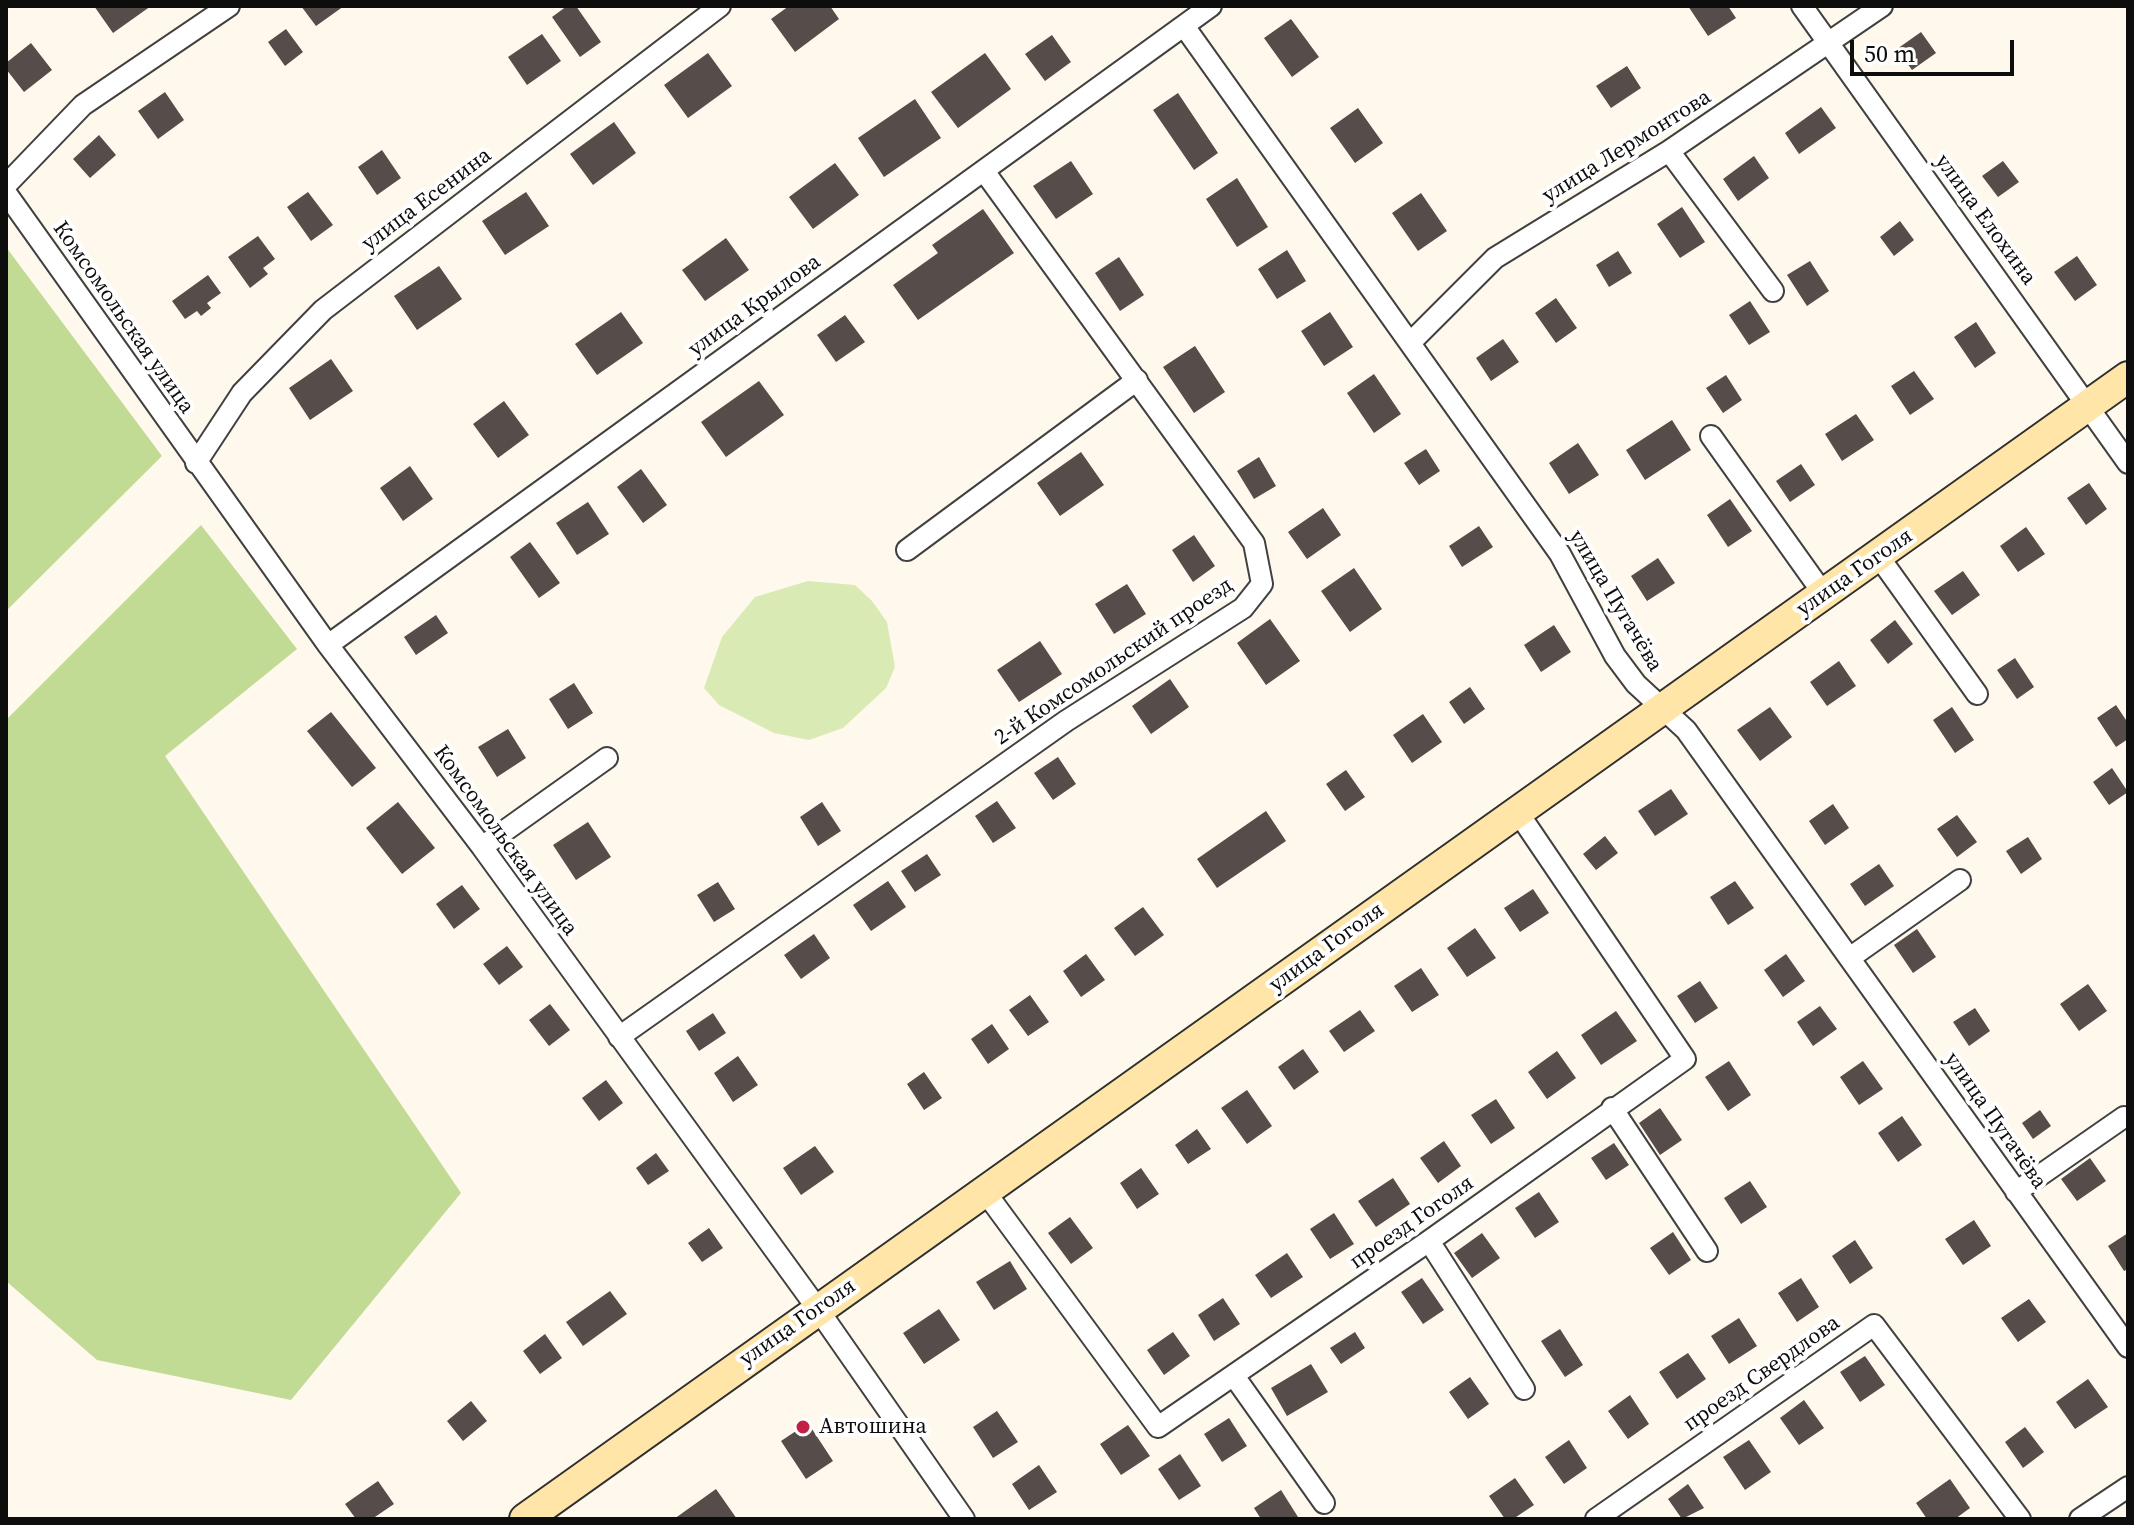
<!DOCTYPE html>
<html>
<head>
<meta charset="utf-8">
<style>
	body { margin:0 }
	#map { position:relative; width:2134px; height:1525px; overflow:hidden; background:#fff8ed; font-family:"Source Serif 4",serif }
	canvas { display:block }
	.frame { position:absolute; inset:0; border:8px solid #0d0d0d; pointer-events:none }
	.scale { position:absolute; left:1850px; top:40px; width:164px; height:36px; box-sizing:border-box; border:4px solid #0d0d0d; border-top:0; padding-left:10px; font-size:24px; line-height:28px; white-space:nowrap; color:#0d0d0d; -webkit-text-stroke:6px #fff; paint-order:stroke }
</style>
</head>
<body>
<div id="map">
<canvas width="2134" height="1525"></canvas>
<div class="frame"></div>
<div class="scale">50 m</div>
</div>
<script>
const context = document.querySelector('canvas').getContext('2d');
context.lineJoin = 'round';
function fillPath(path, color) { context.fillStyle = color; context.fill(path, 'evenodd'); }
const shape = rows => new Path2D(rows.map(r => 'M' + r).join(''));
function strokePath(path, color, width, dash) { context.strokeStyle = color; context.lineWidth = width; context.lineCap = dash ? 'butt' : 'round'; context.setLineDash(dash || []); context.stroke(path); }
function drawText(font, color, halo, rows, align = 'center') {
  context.font = font + ' "Source Serif 4",serif'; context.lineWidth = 8; context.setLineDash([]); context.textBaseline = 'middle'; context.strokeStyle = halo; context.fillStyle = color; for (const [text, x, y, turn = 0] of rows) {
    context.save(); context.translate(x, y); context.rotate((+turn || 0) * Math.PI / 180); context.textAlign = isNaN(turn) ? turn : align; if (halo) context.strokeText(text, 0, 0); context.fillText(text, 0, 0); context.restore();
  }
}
const green = shape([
	[808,581,855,585,872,601,887,622,895,667,886,688,843,728,809,740,774,733,719,705,704,688,722,637,755,597]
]);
const forest = shape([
	[6,247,162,456,6,611],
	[201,525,297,649,165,756,461,1193,291,1400,97,1360,6,1281,6,720]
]);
const building = shape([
	[94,6,151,6,113,33],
	[301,6,344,6,316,26],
	[567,6,576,6,601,42,580,57,552,17],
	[789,6,830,6,839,19,795,52,771,19],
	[1688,6,1728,6,1736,18,1708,36],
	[1291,19,1319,57,1292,77,1264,38],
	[286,29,303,52,285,66,268,42],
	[1921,32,1936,53,1912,70,1897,49],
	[542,34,561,61,527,85,508,57],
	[1052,35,1071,62,1045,81,1025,54],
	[31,43,52,70,24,92,6,69,6,63],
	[708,53,732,86,688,118,664,85],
	[985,53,1011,89,958,128,931,92],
	[1627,66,1641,88,1611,108,1596,86],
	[165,92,184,120,158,139,138,111],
	[1178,93,1218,153,1194,170,1153,110],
	[915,99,941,138,884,177,858,138],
	[1821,107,1836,128,1799,154,1785,133],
	[1358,108,1383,143,1355,163,1330,128],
	[614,122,636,153,593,185,570,154],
	[99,135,116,155,90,178,73,159],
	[382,150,401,178,377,195,358,167],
	[1754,156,1769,178,1738,201,1723,179],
	[1071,161,1093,194,1056,219,1033,186],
	[2003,161,2019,182,1998,197,1982,176],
	[835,163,859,195,813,229,789,197],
	[1237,178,1268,227,1237,247,1206,199],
	[308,192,333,225,311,241,287,207],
	[526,192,549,226,505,255,482,221],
	[1421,193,1447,231,1418,251,1392,213],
	[1682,207,1705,242,1680,258,1657,224],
	[983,209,1014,253,918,320,893,285,938,253,932,245],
	[1900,221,1914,240,1894,256,1880,237],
	[258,236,275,259,263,268,268,274,250,288,228,257],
	[726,238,749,270,705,301,682,270],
	[1287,250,1306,281,1277,299,1258,269],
	[1618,251,1632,273,1609,287,1596,265],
	[2077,256,2097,285,2075,301,2054,272],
	[1119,257,1144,295,1120,311,1095,273],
	[1810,261,1829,291,1807,306,1787,275],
	[439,266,462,299,417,330,394,296],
	[208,275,221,293,207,303,211,308,201,316,197,311,185,319,172,301],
	[1556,298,1577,328,1556,343,1535,313],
	[1750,301,1770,332,1749,345,1729,315],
	[621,312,643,343,597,375,575,344],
	[1330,312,1353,347,1324,366,1301,331],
	[845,315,865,342,836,362,817,335],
	[1976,322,1996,353,1975,368,1954,337],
	[1503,339,1519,362,1491,381,1476,358],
	[1195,346,1225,392,1194,413,1163,367],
	[331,359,353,391,310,420,289,388],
	[1914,371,1934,399,1910,415,1891,386],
	[1374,374,1401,414,1374,433,1347,393],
	[1726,375,1742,400,1723,413,1706,388],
	[759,381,784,415,726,457,701,422],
	[504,401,529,435,498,458,473,424],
	[1856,414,1874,440,1842,461,1825,434],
	[1672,420,1691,450,1645,480,1626,450],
	[1578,443,1599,475,1569,494,1549,463],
	[1426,449,1440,471,1419,485,1404,463],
	[1081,452,1104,485,1060,516,1037,483],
	[1259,457,1276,486,1254,499,1237,471],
	[1801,464,1815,485,1790,502,1776,481],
	[410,466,433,499,403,521,380,488],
	[641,469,667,505,643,523,617,487],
	[2089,483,2107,509,2086,525,2067,498],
	[1730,499,1752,531,1728,547,1707,515],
	[588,502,609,534,577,555,556,523],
	[1323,508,1341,535,1307,559,1288,532],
	[1479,526,1493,547,1462,567,1449,546],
	[2026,527,2045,554,2018,572,2000,546],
	[1194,535,1215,566,1193,582,1172,550],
	[530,542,560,583,539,598,510,557],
	[1658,558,1675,583,1647,601,1631,576],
	[1354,568,1382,609,1350,632,1321,591],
	[1963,571,1980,595,1952,615,1934,591],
	[1127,584,1146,614,1114,634,1095,604],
	[436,615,448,633,416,655,404,637],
	[1270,619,1300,661,1266,685,1237,643],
	[1895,620,1913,644,1888,664,1870,640],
	[1554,625,1571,652,1541,672,1524,645],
	[1040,641,1062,674,1019,702,997,670],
	[2015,658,2034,687,2017,699,1997,670],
	[1839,661,1856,686,1827,706,1810,682],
	[1170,679,1189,707,1151,734,1132,706],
	[574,683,593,713,568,729,549,699],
	[1470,687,1485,709,1464,724,1449,702],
	[2116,705,2128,723,2128,739,2116,747,2097,718],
	[1770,707,1792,737,1760,761,1737,730],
	[1952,707,1974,740,1955,753,1933,720],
	[331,712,376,768,352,787,307,731],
	[1423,714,1442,742,1412,763,1393,735],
	[508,729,526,758,497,777,478,747],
	[1058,757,1076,784,1053,800,1034,773],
	[2112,768,2128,792,2109,805,2093,782],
	[1346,770,1365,797,1345,811,1326,784],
	[1671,789,1688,814,1655,836,1638,811],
	[997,801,1016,828,993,843,975,816],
	[398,802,435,848,402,874,366,828],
	[822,802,841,831,818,846,800,817],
	[1833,804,1849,828,1825,845,1809,821],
	[1266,811,1286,841,1217,888,1197,859],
	[1957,815,1977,842,1957,857,1937,829],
	[588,822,611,857,576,880,553,845],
	[1605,836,1618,853,1596,870,1583,854],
	[2028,837,2042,859,2021,874,2006,851],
	[927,854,941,875,915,892,901,871],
	[1879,864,1894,886,1865,906,1850,884],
	[888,881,906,907,871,931,853,905],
	[1735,881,1754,908,1728,925,1710,897],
	[718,882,735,909,714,922,697,895],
	[462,885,480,909,454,929,436,904],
	[1533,889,1549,913,1520,932,1504,908],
	[1143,907,1164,935,1135,956,1114,928],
	[1475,928,1496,958,1467,977,1447,948],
	[1917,929,1936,957,1913,973,1894,945],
	[814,934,830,958,801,979,784,955],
	[507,946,523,967,499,985,483,964],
	[1086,954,1105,980,1081,997,1063,971],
	[1786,954,1805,981,1783,997,1764,970],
	[1421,968,1439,995,1412,1012,1394,986],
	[1700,981,1718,1008,1695,1023,1677,996],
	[2088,984,2107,1011,2079,1031,2060,1004],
	[1030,995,1049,1022,1028,1036,1009,1010],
	[550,1004,570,1030,549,1046,529,1020],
	[1820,1006,1837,1029,1813,1046,1797,1022],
	[1975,1008,1990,1031,1969,1046,1953,1022],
	[1360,1010,1375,1031,1344,1052,1329,1031],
	[1616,1011,1637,1041,1601,1065,1581,1035],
	[713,1013,726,1033,699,1051,686,1031],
	[992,1024,1009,1049,988,1064,971,1039],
	[1303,1049,1319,1072,1294,1090,1278,1067],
	[1557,1051,1576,1078,1547,1099,1528,1072],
	[738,1056,758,1085,733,1102,714,1073],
	[1729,1061,1751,1095,1728,1111,1705,1077],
	[1863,1061,1883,1089,1859,1105,1840,1077],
	[924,1072,942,1098,924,1110,907,1084],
	[606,1080,623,1103,599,1121,582,1098],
	[1247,1090,1272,1126,1247,1144,1221,1108],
	[1496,1099,1515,1128,1491,1144,1471,1115],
	[1660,1108,1682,1140,1660,1155,1639,1123],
	[2040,1110,2051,1126,2033,1139,2022,1123],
	[1902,1116,1922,1145,1898,1162,1878,1133],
	[1197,1129,1211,1149,1188,1164,1175,1145],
	[1444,1141,1461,1166,1438,1183,1420,1158],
	[1614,1143,1629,1165,1606,1180,1591,1158],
	[815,1146,834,1172,801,1195,783,1168],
	[656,1153,669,1171,648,1185,636,1168],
	[2090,1158,2106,1181,2077,1201,2061,1179],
	[1141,1168,1159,1194,1137,1209,1120,1183],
	[1393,1178,1410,1204,1376,1227,1358,1201],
	[1750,1181,1767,1207,1741,1224,1724,1198],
	[1539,1192,1559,1222,1535,1238,1515,1208],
	[1334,1213,1354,1244,1330,1259,1310,1229],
	[1070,1217,1093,1248,1071,1264,1048,1233],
	[1974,1220,1991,1246,1963,1265,1945,1239],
	[709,1228,723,1248,702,1262,688,1243],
	[1673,1232,1691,1260,1669,1275,1650,1248],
	[1482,1233,1500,1258,1472,1278,1454,1253],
	[2128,1233,2128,1269,2124,1271,2108,1246],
	[1855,1240,1873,1268,1850,1284,1832,1256],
	[1287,1253,1303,1277,1271,1298,1255,1275],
	[1010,1261,1027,1289,994,1310,976,1282],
	[1422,1278,1444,1310,1423,1324,1401,1292],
	[1801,1278,1819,1307,1797,1322,1778,1293],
	[610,1291,627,1314,583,1346,566,1322],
	[1223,1298,1240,1324,1214,1341,1198,1315],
	[2029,1299,2046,1322,2018,1342,2001,1318],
	[939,1309,960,1340,924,1364,903,1333],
	[1739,1318,1757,1346,1729,1364,1711,1336],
	[1560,1329,1583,1365,1565,1377,1541,1341],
	[1173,1332,1190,1356,1164,1375,1147,1350],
	[1355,1332,1365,1348,1341,1364,1330,1348],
	[545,1334,562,1358,540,1374,523,1351],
	[1688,1353,1706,1379,1677,1399,1659,1372],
	[1865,1356,1885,1385,1860,1402,1840,1372],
	[1311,1364,1328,1392,1287,1416,1271,1388],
	[1470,1377,1489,1404,1468,1419,1449,1392],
	[2088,1379,2108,1407,2075,1429,2056,1402],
	[1630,1395,1649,1424,1628,1439,1608,1411],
	[1804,1400,1824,1428,1799,1445,1780,1418],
	[471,1401,487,1421,463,1441,447,1421],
	[997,1411,1018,1442,993,1458,973,1427],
	[1229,1418,1247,1446,1222,1462,1204,1434],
	[808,1423,833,1461,806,1479,781,1441],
	[1128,1425,1150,1456,1121,1475,1100,1444],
	[2025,1427,2044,1452,2023,1468,2005,1442],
	[1569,1440,1587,1468,1564,1484,1545,1457],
	[1749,1440,1771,1472,1745,1490,1723,1457],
	[1180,1454,1201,1486,1179,1500,1158,1469],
	[1039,1465,1057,1492,1029,1510,1012,1484],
	[1515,1478,1534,1505,1513,1519,1505,1519,1489,1496],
	[1950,1479,1970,1508,1955,1519,1927,1519,1916,1503],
	[378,1481,394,1504,372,1519,356,1519,345,1504],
	[1688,1484,1704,1508,1682,1519,1668,1499],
	[716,1489,737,1519,674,1519],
	[1281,1490,1298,1517,1261,1519,1254,1508]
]);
const street = shape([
	[1802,6,2128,463],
	[1184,26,1560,554,1615,656,1636,684,1686,730,2128,1347],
	[1669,151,1773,291],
	[6,185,83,105,229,6],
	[6,193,328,645,482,847,817,1308,964,1519],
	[1410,343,1495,258,1669,151,1882,6],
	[1711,436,1825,596],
	[196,463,242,393,323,310,720,6],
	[907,550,1137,380],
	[1879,557,1977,694],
	[328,645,1211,6],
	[482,847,607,758],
	[1851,957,1960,880],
	[619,1037,1066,721,1243,608,1262,584,1254,543,984,171],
	[1612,1108,1707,1251],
	[2016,1192,2124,1117],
	[986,1193,1158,1427,1429,1241,1685,1059,1517,811],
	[1429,1241,1524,1389],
	[1234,1376,1324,1503],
	[1596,1519,1874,1325,2020,1519],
	[2080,1519,2128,1487]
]);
const secondary = shape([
	[525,1519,2128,377]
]);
const markers = [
	[803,1427,8,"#c02145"]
];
const streetNames = [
	["улица Лермонтова",1627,147,-32],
	["улица Есенина",427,200,-37],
	["улица Елохина",1985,220,54],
	["улица Крылова",755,306,-36],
	["Комсомольская улица",123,318,55],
	["улица Гоголя",1855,573,-35],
	["улица Пугачёва",1615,601,59],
	["2-й Комсомольский проезд",1114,662,-34],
	["Комсомольская улица",505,841,54],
	["улица Гоголя",1327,948,-36],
	["улица Пугачёва",1995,1121,55],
	["проезд Гоголя",1412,1223,-35],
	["улица Гоголя",798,1323,-35],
	["проезд Свердлова",1762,1374,-35]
];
const poiNames = [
	["Автошина",819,1427]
];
fillPath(green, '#daeab5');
fillPath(forest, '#c1db94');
fillPath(building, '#564c49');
strokePath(street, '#404040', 24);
strokePath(secondary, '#2f2f2f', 34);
strokePath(street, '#fff', 20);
strokePath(secondary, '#ffe6a8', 30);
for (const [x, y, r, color] of markers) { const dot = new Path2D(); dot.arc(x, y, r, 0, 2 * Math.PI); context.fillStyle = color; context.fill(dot); strokePath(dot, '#fff', 3); }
drawText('22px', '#0d0d0d', '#fff', streetNames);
drawText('22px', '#0d0d0d', '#fff', poiNames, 'left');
</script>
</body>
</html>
